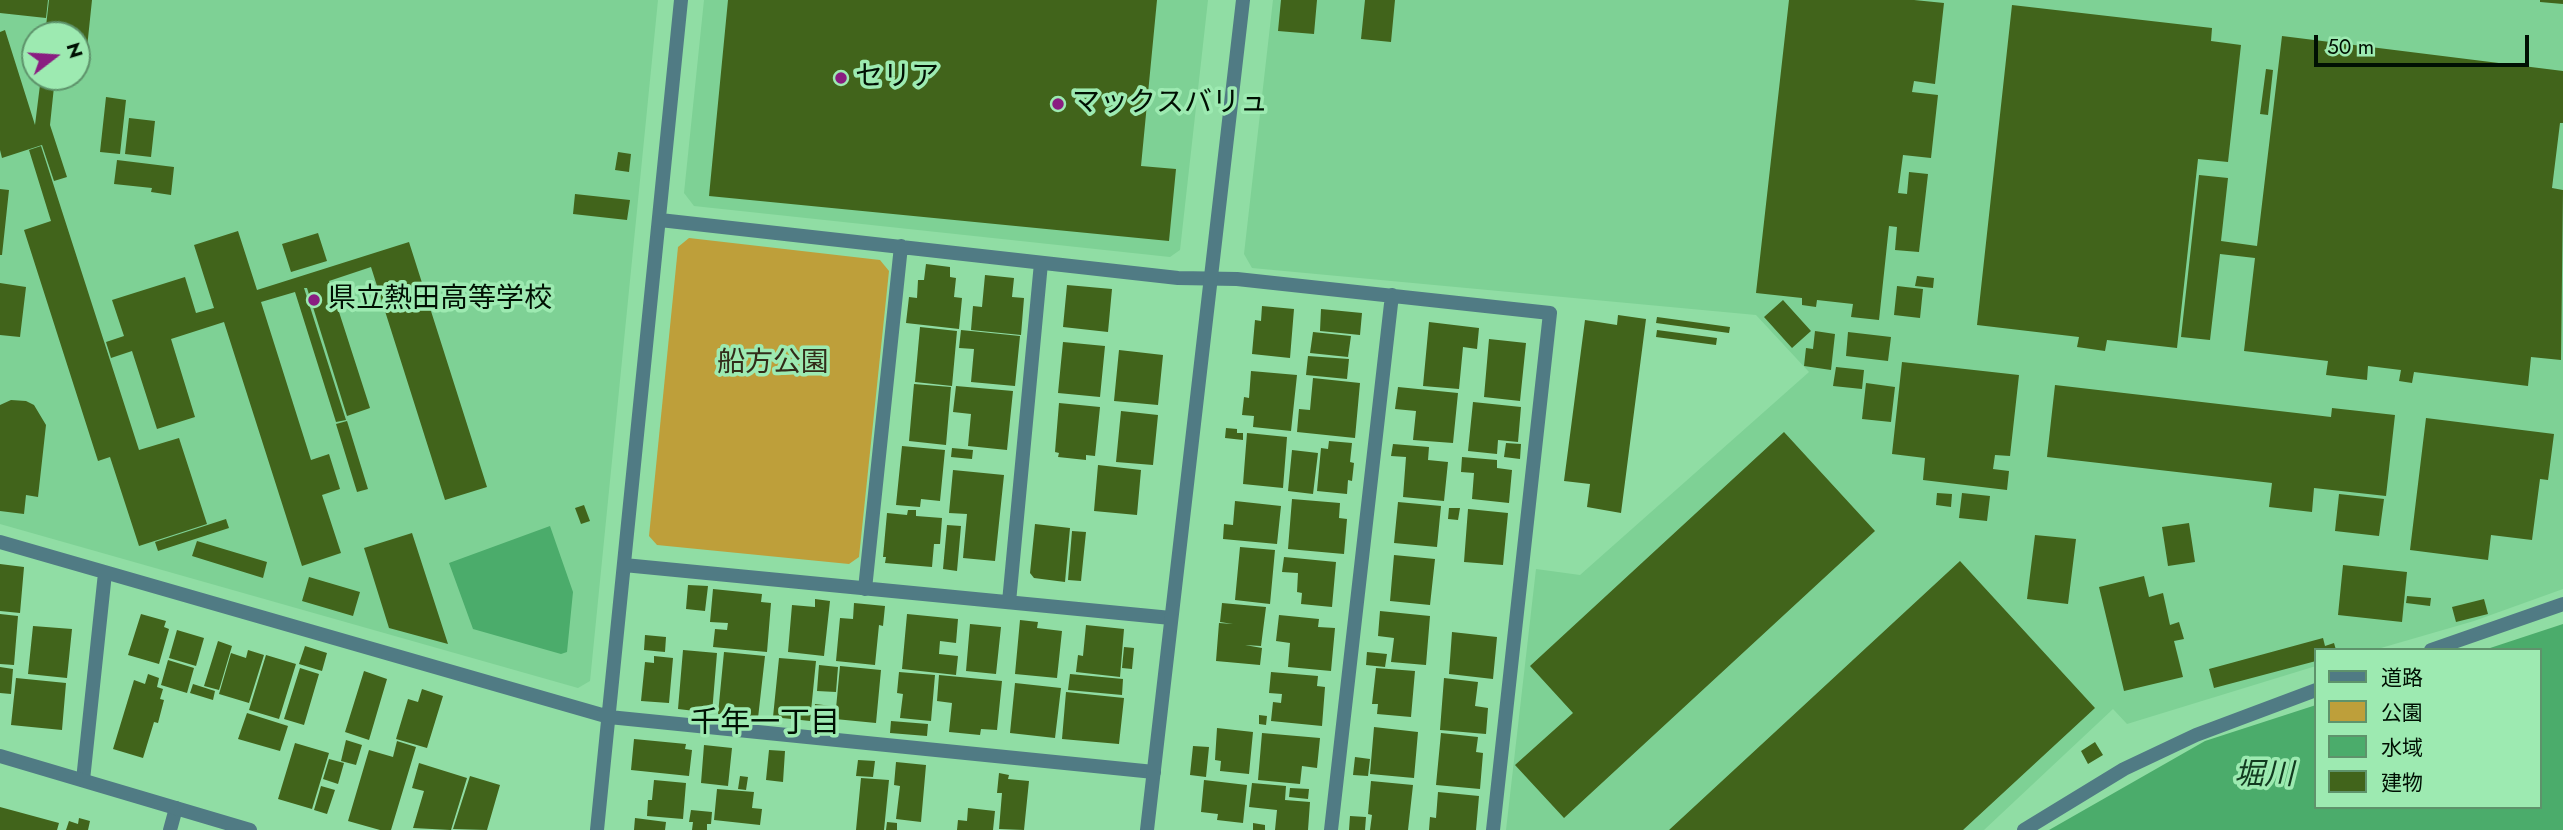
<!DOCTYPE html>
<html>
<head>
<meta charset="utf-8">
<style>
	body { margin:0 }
	#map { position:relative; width:2563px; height:830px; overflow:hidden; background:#90dda4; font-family:Jost,"Noto Sans JP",sans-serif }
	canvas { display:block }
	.legend { position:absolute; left:2314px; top:648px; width:228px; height:161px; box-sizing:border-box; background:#9deab1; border:2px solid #5e936b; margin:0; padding:9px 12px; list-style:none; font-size:21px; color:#001003 }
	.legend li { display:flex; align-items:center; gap:14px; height:35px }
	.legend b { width:35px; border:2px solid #5e936b }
	.north { position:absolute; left:21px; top:21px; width:70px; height:70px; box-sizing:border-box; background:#9deab1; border:2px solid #5e936b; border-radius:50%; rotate:73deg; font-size:19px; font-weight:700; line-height:28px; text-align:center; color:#001003 }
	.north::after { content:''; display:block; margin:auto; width:24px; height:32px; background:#8a1d81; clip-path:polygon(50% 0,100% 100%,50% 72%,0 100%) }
	.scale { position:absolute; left:2314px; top:35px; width:215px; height:32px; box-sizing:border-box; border:4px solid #001003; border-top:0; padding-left:9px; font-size:21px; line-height:24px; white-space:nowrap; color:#001003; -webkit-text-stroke:5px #9deab1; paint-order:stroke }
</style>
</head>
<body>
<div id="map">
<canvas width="2563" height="830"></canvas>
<ul class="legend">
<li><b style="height:9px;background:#507b84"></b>道路</li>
<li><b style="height:19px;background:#be9f3a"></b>公園</li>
<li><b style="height:19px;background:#4bac6b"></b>水域</li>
<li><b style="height:19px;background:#41641b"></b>建物</li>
</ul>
<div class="north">N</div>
<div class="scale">50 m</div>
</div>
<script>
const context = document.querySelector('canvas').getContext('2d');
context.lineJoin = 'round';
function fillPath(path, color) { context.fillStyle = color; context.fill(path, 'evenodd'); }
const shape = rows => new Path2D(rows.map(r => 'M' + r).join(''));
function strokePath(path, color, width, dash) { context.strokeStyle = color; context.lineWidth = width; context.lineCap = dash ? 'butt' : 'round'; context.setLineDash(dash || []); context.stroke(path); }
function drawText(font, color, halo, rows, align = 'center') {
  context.font = font + ' Jost,"Noto Sans JP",sans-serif'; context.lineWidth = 7; context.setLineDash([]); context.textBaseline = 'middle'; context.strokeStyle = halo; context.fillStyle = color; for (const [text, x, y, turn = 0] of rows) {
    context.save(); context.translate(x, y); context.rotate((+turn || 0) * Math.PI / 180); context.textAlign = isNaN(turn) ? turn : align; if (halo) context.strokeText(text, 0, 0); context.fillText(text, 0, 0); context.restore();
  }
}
const built = shape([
	[0,0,658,0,590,681,578,688,0,524],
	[35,35,77,35,77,77,35,77],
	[704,0,1208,0,1180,250,1170,257,694,206,684,193],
	[1273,0,2563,0,2563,589,2474,621,2374,650,2316,650,2316,666,2127,724,2113,709,1984,830,1506,830,1536,569,1580,575,1809,372,1756,315,1252,268,1244,254]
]);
const green = shape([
	[689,238,880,260,889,271,859,557,849,564,657,545,649,536,678,247]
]);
const water = shape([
	[550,526,573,592,567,652,561,654,473,629,449,563],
	[2563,624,2563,830,2049,830,2205,741,2316,705,2316,807,2540,807,2540,650,2484,650]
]);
const building = shape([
	[0,0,48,0,46,18,0,13],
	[49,0,92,0,85,67,77,66,77,35,45,35],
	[728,0,1157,0,1141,166,1176,169,1169,241,709,196],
	[1281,0,1317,0,1314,34,1278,31],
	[1365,0,1395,0,1391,42,1361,39],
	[1789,0,1914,0,1944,3,1935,84,1914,81,1912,92,1938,95,1931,158,1903,155,1898,193,1907,194,1909,172,1928,174,1919,252,1895,250,1897,227,1889,226,1879,320,1851,317,1853,304,1817,300,1816,307,1802,305,1802,298,1756,293],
	[2540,0,2563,0,2563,4,2540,2],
	[2012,5,2212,28,2211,41,2241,45,2228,162,2198,159,2177,348,2107,340,2105,351,2077,347,2079,337,1977,325],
	[5,30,35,125,41,77,55,77,50,125,67,177,54,181,42,145,2,158,0,150,0,32],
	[2282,36,2563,71,2563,123,2560,123,2552,188,2563,190,2561,360,2531,357,2528,386,2414,372,2412,383,2399,381,2401,370,2368,366,2367,380,2326,375,2328,361,2244,351,2255,258,2220,254,2210,340,2181,337,2199,175,2228,178,2221,241,2257,246],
	[2266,69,2273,70,2268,115,2260,114],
	[106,97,126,100,120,154,100,152],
	[129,118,155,121,151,157,125,154],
	[41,146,139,450,179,438,207,524,139,546,110,457,98,461,24,230,51,221,29,150],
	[618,152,631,154,629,172,615,170],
	[117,160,174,167,171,195,151,192,152,188,114,184],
	[0,189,9,190,2,255,0,255],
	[575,194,630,200,627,220,573,214],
	[238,231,257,290,409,242,487,487,445,500,371,267,329,281,370,408,347,416,307,288,304,288,346,420,336,422,295,292,261,302,311,460,329,454,340,489,322,495,341,553,302,566,224,322,171,339,195,417,157,429,132,351,111,358,106,342,124,336,112,300,185,277,196,313,214,308,194,245],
	[318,233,327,261,291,272,282,244],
	[926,264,950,267,950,277,956,278,954,297,962,298,959,329,906,323,909,297,917,298,918,280,924,280],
	[985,275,1014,278,1012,297,1024,298,1021,335,971,330,973,306,982,307],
	[1917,276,1934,278,1933,288,1915,286],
	[0,283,26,287,20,337,0,335],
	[1067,285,1112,289,1108,332,1063,327],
	[1897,286,1923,289,1920,318,1894,315],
	[1783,300,1811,331,1792,348,1764,317],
	[1262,306,1294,309,1290,358,1252,354,1255,320,1261,321],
	[1321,309,1362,313,1360,335,1320,331],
	[1618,315,1646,319,1621,513,1587,507,1590,484,1564,481,1585,320,1617,325],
	[1657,317,1730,327,1729,333,1656,323],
	[1429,322,1479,328,1477,349,1463,347,1459,389,1423,386],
	[920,327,957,331,952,386,915,382],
	[961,330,1020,336,1015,386,971,382,974,349,959,348],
	[1657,330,1717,338,1716,345,1656,337],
	[1815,331,1835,334,1831,370,1804,366,1806,348,1813,349],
	[1313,332,1351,336,1348,357,1310,353],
	[1848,332,1891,337,1888,361,1846,356],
	[1489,339,1526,343,1520,401,1484,397],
	[1063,342,1105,346,1100,397,1058,393],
	[1119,350,1163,355,1158,405,1114,401],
	[1308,356,1349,359,1347,379,1306,375],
	[1902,362,2019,375,2010,456,1995,455,1993,469,2009,471,2007,490,1923,480,1925,458,1892,454],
	[1836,367,1864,370,1862,389,1833,386],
	[1251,371,1297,375,1291,431,1253,427,1254,416,1242,415,1244,397,1249,398],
	[1313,378,1360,383,1355,438,1297,432,1299,409,1310,410],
	[1866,383,1895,387,1891,422,1862,419],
	[914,384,951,387,946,445,909,441],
	[2055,385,2331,417,2332,408,2395,415,2386,496,2314,488,2312,512,2269,507,2272,483,2047,457],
	[956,386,1013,391,1007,450,968,446,971,414,953,412],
	[1398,387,1458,393,1453,443,1413,440,1416,411,1395,409],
	[11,400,26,401,34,405,46,425,38,497,26,495,24,514,0,511,0,405],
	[1473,402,1521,407,1518,442,1498,440,1497,454,1468,451],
	[1059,403,1100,407,1095,456,1086,455,1086,460,1058,457,1059,453,1055,452],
	[1121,411,1158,415,1153,465,1116,462],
	[2426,418,2554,434,2548,480,2540,479,2532,540,2491,535,2488,560,2410,550],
	[347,421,368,489,357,492,336,424],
	[1226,428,1237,429,1237,433,1243,433,1243,440,1225,438],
	[1784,432,1875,531,1564,818,1515,765,1573,713,1530,666],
	[1247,433,1287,437,1283,488,1243,484],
	[1329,441,1352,443,1350,462,1354,463,1352,481,1348,480,1347,494,1317,491,1321,448,1328,449],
	[1506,443,1521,444,1520,459,1504,457],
	[1393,444,1429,447,1428,460,1448,462,1444,501,1403,497,1406,457,1391,456],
	[902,446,945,450,940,501,921,499,920,507,896,505],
	[952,448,973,450,972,459,951,457],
	[1292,450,1318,453,1313,494,1288,491],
	[1462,457,1497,460,1497,468,1512,470,1509,503,1472,499,1474,473,1461,472],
	[1098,465,1141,470,1137,515,1094,511],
	[953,470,1004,475,995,561,963,558,967,514,949,513],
	[1937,493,1952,494,1951,507,1936,505],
	[1962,493,1990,496,1987,521,1959,518],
	[2339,494,2384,499,2379,536,2335,531],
	[1292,499,1340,503,1339,518,1347,519,1344,554,1288,549],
	[1235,501,1281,506,1277,544,1223,539,1224,524,1233,525],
	[1398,502,1441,506,1437,547,1394,543],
	[584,505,590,521,581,524,575,508],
	[1449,508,1460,508,1458,520,1448,519],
	[1468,509,1508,513,1503,565,1464,562],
	[908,510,916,510,916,516,942,518,940,544,934,544,932,567,885,563,886,557,883,557,887,513,907,515],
	[226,519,229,528,158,551,155,542],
	[2189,523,2195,562,2168,566,2162,527],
	[1035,524,1070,528,1065,582,1034,578,1030,573],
	[947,525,961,526,957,571,943,569],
	[1072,531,1086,532,1081,581,1068,580],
	[412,533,448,644,389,628,364,548],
	[2035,535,2076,539,2068,604,2027,599],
	[197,541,267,562,263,578,192,556],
	[1240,547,1275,550,1270,604,1235,600],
	[1394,555,1435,559,1430,605,1390,601],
	[1284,557,1336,562,1332,607,1301,604,1302,593,1297,592,1298,573,1282,572],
	[1960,561,2095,708,1963,830,1669,830],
	[0,564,24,567,20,613,0,611],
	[2343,565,2407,572,2402,622,2338,615],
	[2144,576,2149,597,2163,593,2170,625,2179,622,2184,639,2174,641,2183,677,2124,691,2099,587],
	[309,577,360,592,353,616,302,601],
	[688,585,708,586,705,611,686,609],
	[713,589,762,594,761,602,771,603,767,652,713,647,715,629,727,630,728,623,710,622],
	[2407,596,2431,598,2430,606,2406,603],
	[815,599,830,601,824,656,788,652,792,605,815,607],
	[2484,599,2488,614,2456,622,2452,607],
	[854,603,885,606,883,626,879,625,875,665,836,661,840,618,853,619],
	[1222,603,1266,607,1261,646,1245,645,1262,648,1260,665,1216,661,1219,623,1233,624,1220,622],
	[1380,611,1430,616,1426,665,1391,662,1394,638,1378,636],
	[0,614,18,616,14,665,0,664],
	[141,614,166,621,164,627,169,629,159,664,128,655],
	[907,614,958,619,956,643,940,641,939,654,958,656,956,675,902,669],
	[1279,615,1319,619,1318,627,1335,628,1331,671,1288,667,1290,643,1276,641],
	[1020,620,1038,622,1037,628,1062,631,1057,678,1015,674],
	[970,624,1001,627,996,674,966,671],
	[1086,625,1124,629,1120,677,1076,672,1078,655,1083,656],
	[33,626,72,629,67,678,28,674],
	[177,630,204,638,196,666,169,658],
	[1452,632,1497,637,1493,679,1449,674],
	[645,635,666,637,665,652,644,650],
	[2323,638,2325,646,2334,643,2336,650,2316,650,2316,661,2214,688,2209,669],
	[218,641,232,646,219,690,204,686],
	[305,646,327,653,322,671,299,664],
	[1124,647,1134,648,1132,669,1122,668],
	[248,650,264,655,249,703,219,694,231,653,246,658],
	[683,650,717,653,712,713,678,709],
	[724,652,765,656,758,718,718,714],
	[1367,652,1387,654,1385,667,1366,665],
	[266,655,296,664,279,719,249,710],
	[654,656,673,658,669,703,641,701,645,662,654,663],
	[779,658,816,661,810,721,773,717],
	[168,660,194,668,187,693,161,685],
	[819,665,838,667,836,692,817,691],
	[840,666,881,670,876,723,835,719],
	[0,667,13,669,11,694,0,693],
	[300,668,319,674,304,725,284,719],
	[1376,668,1415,671,1411,717,1377,714,1378,704,1372,704],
	[364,671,387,679,369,740,345,732],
	[899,672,935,675,931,721,900,718,903,694,897,693],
	[1271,672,1318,676,1317,686,1325,687,1322,726,1271,721,1273,702,1281,703,1282,694,1269,693],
	[148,674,159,678,157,687,163,689,160,699,164,700,158,723,154,722,143,758,113,749,134,680,145,684],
	[1070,674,1123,679,1122,695,1068,690],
	[939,675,1002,681,997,730,981,729,980,735,949,732,952,703,937,701],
	[16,678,66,683,62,730,11,725],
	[1444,678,1478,682,1475,706,1488,708,1486,734,1440,730],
	[1015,683,1061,688,1055,738,1010,733],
	[193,684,215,691,213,700,190,693],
	[422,689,443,696,427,748,396,739,408,699,418,702],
	[1066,692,1124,698,1119,744,1062,739],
	[815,704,832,706,830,725,813,723],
	[247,713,288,726,280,751,238,739],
	[1259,715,1267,716,1266,725,1259,724],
	[891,721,928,724,927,736,890,733],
	[1374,727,1418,732,1414,778,1370,774],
	[1217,728,1253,732,1249,774,1220,771,1221,761,1215,760],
	[1262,733,1320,738,1317,768,1302,766,1300,784,1258,780],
	[1441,733,1478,737,1476,752,1483,753,1480,789,1436,785],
	[634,739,686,744,685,749,692,750,689,776,631,770],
	[346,740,362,745,356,765,341,761],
	[397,741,416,747,391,830,380,830,348,821,369,750,393,757],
	[2095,742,2103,755,2088,764,2081,751],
	[295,743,329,753,312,809,278,799],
	[704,745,732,748,728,786,701,783],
	[1193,746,1209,747,1206,777,1190,775],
	[769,750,785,751,783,782,766,780],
	[1355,757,1370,759,1368,776,1353,775],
	[329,759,344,763,338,784,323,779],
	[858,760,875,761,873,777,856,776],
	[896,762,926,765,921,822,896,819,900,786,894,785],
	[419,763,467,778,451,830,413,828,424,791,412,788],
	[999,773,1009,775,1008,779,1029,781,1024,830,999,829,1002,793,997,793],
	[470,776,500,785,487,830,453,829],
	[740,776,748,777,746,790,738,789],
	[861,778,889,780,884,830,856,830],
	[654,780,686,783,683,819,647,816,648,800,652,800],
	[1204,780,1247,785,1243,823,1217,820,1218,814,1201,812],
	[1371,781,1413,785,1408,830,1370,830,1372,815,1368,814],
	[1252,783,1286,786,1285,800,1310,802,1308,830,1275,830,1277,810,1249,807],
	[321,786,335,790,327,814,314,810],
	[1290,788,1309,789,1308,799,1289,797],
	[717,789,754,792,752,808,762,809,760,825,714,820],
	[1438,792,1479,796,1476,830,1429,830,1430,817,1436,818],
	[0,807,59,823,57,830,0,830],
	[968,808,995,811,993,830,957,830,958,820,967,821],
	[691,810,712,812,711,824,707,824,707,830,692,830,693,822,689,822],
	[1350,816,1366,817,1365,830,1349,830],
	[79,818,90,821,88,830,66,830,69,821,78,824],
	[635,818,666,822,665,830,634,830],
	[887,822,897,823,897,830,886,830],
	[1253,823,1265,825,1265,830,1253,830]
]);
const pedestrian = shape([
	[2431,650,2563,604],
	[2024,830,2124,769,2196,735,2316,690]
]);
const minor = shape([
	[660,220,1178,278,1237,279,1550,313,1493,830],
	[0,542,609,717,1154,772],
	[624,565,1171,618],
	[865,589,901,246],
	[1009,602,1041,263],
	[83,780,105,573],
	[170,830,176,808],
	[597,830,681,0],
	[1331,830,1392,295]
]);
const tertiary = shape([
	[0,756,250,830],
	[1147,830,1243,0]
]);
const markers = [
	[841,78,7,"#8a1d81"],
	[1058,104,7,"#8a1d81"],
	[314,300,7,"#8a1d81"]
];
const poiNames = [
	["セリア",855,78],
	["マックスバリュ",1072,104],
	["県立熱田高等学校",328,300]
];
const parkNames = [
	["船方公園",773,364]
];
const neighbourhoodNames = [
	["千年一丁目",765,725]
];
const waterNames = [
	["堀川",2264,777]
];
fillPath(built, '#7ed195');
fillPath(green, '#be9f3a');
fillPath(water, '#4bac6b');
fillPath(building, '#41641b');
strokePath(pedestrian, '#507b84', 14);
strokePath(minor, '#507b84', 14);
strokePath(tertiary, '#507b84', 14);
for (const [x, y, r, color] of markers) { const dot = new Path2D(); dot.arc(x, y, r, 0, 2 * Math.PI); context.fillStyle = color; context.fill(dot); strokePath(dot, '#9deab1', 2.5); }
drawText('28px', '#001003', '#9deab1', poiNames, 'left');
drawText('28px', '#322c19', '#9deab1', parkNames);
drawText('30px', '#001003', '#9deab1', neighbourhoodNames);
drawText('italic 30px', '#123a20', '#9deab1', waterNames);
</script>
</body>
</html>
